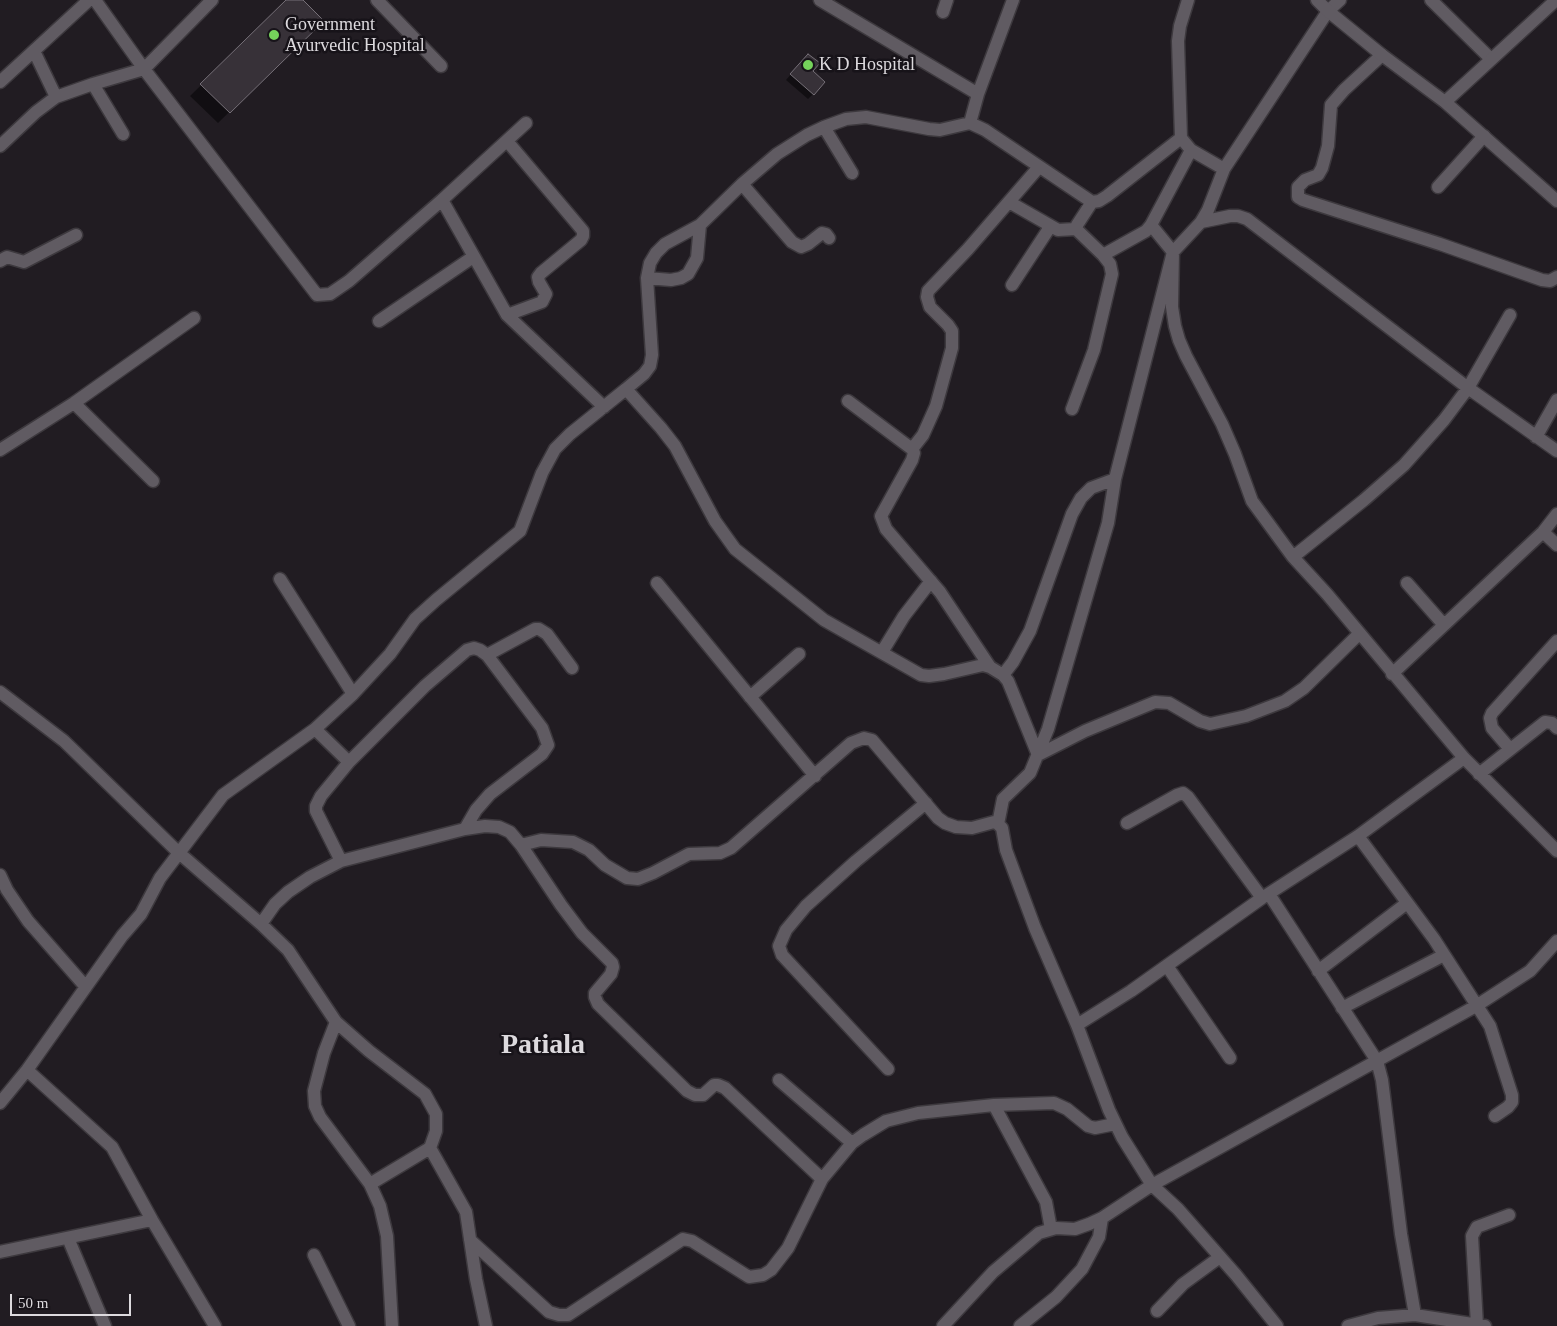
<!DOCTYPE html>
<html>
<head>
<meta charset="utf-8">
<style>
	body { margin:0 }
	#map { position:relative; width:1557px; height:1326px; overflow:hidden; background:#211c22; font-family:Georgia,serif }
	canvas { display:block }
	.scale { position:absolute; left:10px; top:1294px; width:121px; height:22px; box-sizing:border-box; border:2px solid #dddade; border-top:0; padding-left:6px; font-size:15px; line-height:18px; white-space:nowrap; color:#dddade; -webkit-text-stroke:4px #171319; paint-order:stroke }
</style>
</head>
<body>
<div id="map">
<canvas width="1557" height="1326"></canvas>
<div class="scale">50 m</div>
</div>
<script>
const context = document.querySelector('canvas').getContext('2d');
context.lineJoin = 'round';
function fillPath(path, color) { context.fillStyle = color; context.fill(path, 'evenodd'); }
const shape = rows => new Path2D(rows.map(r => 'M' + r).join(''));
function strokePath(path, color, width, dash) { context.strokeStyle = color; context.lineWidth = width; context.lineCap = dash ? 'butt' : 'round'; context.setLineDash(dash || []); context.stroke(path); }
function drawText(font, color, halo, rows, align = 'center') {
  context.font = font + ' Georgia,serif'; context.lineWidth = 5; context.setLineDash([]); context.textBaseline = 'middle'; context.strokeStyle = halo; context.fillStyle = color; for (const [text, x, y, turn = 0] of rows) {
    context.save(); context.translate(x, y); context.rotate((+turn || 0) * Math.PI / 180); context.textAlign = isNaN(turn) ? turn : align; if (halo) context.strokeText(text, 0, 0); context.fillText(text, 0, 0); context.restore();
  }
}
const shadow = shape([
	[288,0,301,0,322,21,218,123,190,96],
	[803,60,811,71,813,94,808,99,786,80]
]);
const building = shape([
	[286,0,303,0,324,21,230,113,200,84,286,0],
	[808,54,820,63,813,71,825,82,814,95,790,74,808,54]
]);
const minor = shape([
	[95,0,144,69,317,295,330,294,349,281,442,200,507,315,604,407],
	[377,0,441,66],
	[820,0,978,94,1013,0],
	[1431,0,1491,59],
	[943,12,947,0],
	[34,51,56,97],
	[1382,55,1344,90,1331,105,1328,146,1322,168,1318,175,1305,180,1298,187,1298,197,1303,200,1440,244,1542,280,1550,281,1557,277],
	[0,82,89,0],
	[93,84,123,134],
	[970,123,978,94],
	[824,127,852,173],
	[1181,138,1178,41,1180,26,1188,0],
	[507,141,578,225,583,231,583,236,581,240,541,273,538,277,539,282,546,294,542,302,507,315],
	[0,146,36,112,56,97,93,84,144,69,212,0],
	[742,184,792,242,801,247,808,244,822,233,826,234,829,238],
	[1438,187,1484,136],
	[442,200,526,123],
	[1009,202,1058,230,1076,229],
	[1201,222,1230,216,1238,216,1247,219,1468,388,1557,451],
	[1151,225,1173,252,1172,307,1175,326,1179,340,1186,356,1222,424,1235,454,1252,501,1293,557,1327,594,1464,758,1557,851],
	[1103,255,1146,231,1151,225,1191,150],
	[0,261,7,257,24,262,76,235],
	[647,278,671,280,681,278,688,274,697,258,700,225],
	[1012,285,1050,227],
	[379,321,473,257],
	[626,389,644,374,650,366,652,355,647,278,650,263,656,253,665,244,700,225,742,184,777,154,807,135,824,127,846,119,866,117,929,129,940,130,970,123,985,130,1092,202,1099,201,1107,196,1181,138,1191,150,1224,169],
	[848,401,912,449,914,453,912,460,881,516,886,529,940,592,990,667],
	[74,403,153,481],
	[1072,409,1094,350,1112,274,1110,264,1103,255,1076,229,1077,225,1092,202],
	[1536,437,1557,400],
	[912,449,923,435,936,406,952,348,952,331,948,325,930,307,927,297,928,291,968,249,1039,167],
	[0,450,74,403,194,318],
	[1543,532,1557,545],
	[1293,557,1364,500,1404,465,1444,420,1468,388,1510,315],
	[280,579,353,694],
	[657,583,815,776],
	[1407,583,1444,625],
	[882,652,904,616,931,581],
	[1392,674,1543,532,1557,514],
	[1003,675,1013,662,1030,631,1072,514,1081,498,1091,488,1115,479],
	[0,692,64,741,178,852,261,924,288,950,336,1022,324,1053,314,1091,315,1106,320,1117,370,1184,380,1206,387,1236,392,1326],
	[750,697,799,654],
	[315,729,349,762,425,686,467,650,474,648,480,650,487,655,535,629,539,629,547,634,572,668],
	[1510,749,1492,728,1490,718,1492,713,1557,641],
	[1479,774,1545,722,1552,723,1557,728],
	[1127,823,1177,795,1183,793,1188,797,1262,898],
	[998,824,1003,799,1030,773,1048,729,1108,523,1115,479,1173,252,1201,222,1208,210,1224,169,1328,11,1340,0],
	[465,829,476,810,490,794,542,754,548,745,542,728,487,655],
	[1358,836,1434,939,1490,1026,1512,1095,1512,1102,1508,1107,1495,1116],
	[521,845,561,905,582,933,612,963,613,967,611,974,595,993,595,997,598,1004,687,1091,695,1095,703,1095,714,1085,718,1085,725,1088,822,1179,852,1143,863,1135,886,1121,918,1113,994,1105,1054,1103,1067,1109,1088,1126,1095,1128,1115,1124],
	[341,861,316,811,316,806,321,796,349,762],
	[0,875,7,890,28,921,85,986],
	[1269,894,1377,1061,1382,1080,1401,1234,1415,1315],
	[261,924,275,904,288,892,310,877,341,861,465,829,485,826,499,827,510,832,521,845,541,840,573,842,589,850,605,865,627,878,638,879,653,873,689,854,720,853,731,848,851,743,864,738,872,740,938,818,945,823,956,827,972,828,994,822,998,824,1002,828,1006,850,1035,928,1077,1025,1109,1110,1122,1137,1152,1185,1178,1209,1236,1275,1277,1326],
	[1167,966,1230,1058],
	[1318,971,1407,903],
	[1342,1008,1444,955],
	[336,1022,369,1051,425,1094,436,1114,436,1131,430,1148],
	[1077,1025,1131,991,1262,898,1358,836,1464,758],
	[888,1069,782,955,779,946,786,930,806,906,856,861,926,803],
	[27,1070,112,1147,152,1220,215,1326],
	[779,1080,852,1143],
	[0,1103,27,1070,122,936,141,914,160,878,223,795,315,729,353,694,390,654,415,619,436,600,520,531,542,473,555,449,570,434,626,389,661,428,675,446,715,521,735,549,824,620,921,675,929,676,944,674,983,665,990,667,1003,675,1008,681,1038,755,1085,731,1155,702,1169,703,1200,721,1210,724,1246,716,1285,701,1304,688,1359,634],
	[994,1105,1046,1202,1051,1229],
	[370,1184,430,1148,466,1212,476,1279,486,1326],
	[68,1238,105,1326],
	[470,1240,549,1312,559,1315,568,1315,683,1239,692,1241,749,1277,763,1275,771,1270,788,1248,822,1179],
	[0,1252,152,1220],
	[314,1255,349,1326],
	[1157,1311,1183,1284,1220,1257],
	[1477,1325,1472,1236,1477,1227,1509,1215],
	[943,1326,993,1272,1039,1233,1056,1228,1075,1229,1089,1224,1102,1218,1152,1185,1476,1006,1530,971,1557,941],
	[1020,1326,1056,1297,1082,1269,1099,1237,1102,1218],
	[1348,1326,1378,1318,1415,1315,1485,1326]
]);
const tertiary = shape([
	[1317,0,1328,11,1382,55,1445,102,1557,201],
	[1445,102,1556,0]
]);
const markers = [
	[274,35,6,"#75d25b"],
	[808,65,6,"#75d25b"]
];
const poiNames = [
	["Government",285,25],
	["Ayurvedic Hospital",285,46],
	["K D Hospital",819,65]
];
const townNames = [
	["Patiala",543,1046]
];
fillPath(shadow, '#0007');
fillPath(building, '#373138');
strokePath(building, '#767078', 1);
strokePath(minor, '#3d393e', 15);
strokePath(tertiary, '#3d393e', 15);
strokePath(minor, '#605b62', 12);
strokePath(tertiary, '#605b62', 12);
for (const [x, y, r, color] of markers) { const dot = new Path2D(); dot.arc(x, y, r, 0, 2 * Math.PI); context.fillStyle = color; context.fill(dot); strokePath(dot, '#171319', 2); }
drawText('18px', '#dddade', '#171319', poiNames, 'left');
drawText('bold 28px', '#dddade', '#171319', townNames);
</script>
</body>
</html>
